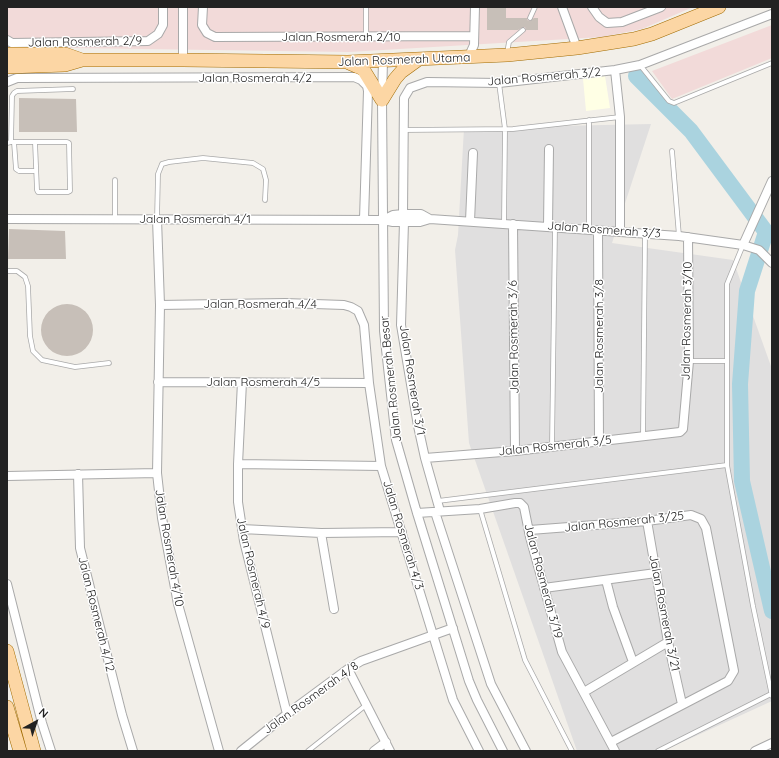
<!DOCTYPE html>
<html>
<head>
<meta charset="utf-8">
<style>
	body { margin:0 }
	#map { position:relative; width:779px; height:758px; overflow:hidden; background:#f2efe9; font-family:Quicksand,sans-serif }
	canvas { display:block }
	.frame { position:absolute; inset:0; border:8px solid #222; pointer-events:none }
	.north { position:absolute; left:16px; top:702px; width:40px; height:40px; -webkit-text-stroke:3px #fff; paint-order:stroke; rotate:40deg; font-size:11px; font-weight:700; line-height:16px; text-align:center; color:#222 }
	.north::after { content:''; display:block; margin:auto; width:14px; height:18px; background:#222; clip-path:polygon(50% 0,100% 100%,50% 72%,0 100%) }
</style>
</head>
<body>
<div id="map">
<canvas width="779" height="758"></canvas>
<div class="frame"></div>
<div class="north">N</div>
</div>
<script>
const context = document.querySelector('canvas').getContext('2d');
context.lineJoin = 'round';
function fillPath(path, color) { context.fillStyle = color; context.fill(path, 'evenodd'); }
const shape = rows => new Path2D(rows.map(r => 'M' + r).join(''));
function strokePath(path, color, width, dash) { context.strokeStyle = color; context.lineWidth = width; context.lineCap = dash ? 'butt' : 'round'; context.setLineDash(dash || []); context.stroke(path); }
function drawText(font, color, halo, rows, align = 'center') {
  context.font = font + ' Quicksand,sans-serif'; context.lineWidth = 3; context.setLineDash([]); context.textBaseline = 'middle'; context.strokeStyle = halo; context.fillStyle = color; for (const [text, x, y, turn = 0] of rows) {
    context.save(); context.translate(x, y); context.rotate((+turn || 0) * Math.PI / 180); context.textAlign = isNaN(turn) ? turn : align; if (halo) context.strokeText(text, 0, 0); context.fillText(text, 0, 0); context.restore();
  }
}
const residential = shape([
	[651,124,612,243,733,260,772,369,772,701,663,751,577,751,469,443,455,250,458,235,464,128]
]);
const commercial = shape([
	[7,7,693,7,642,29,602,37,349,52,7,47],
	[772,25,772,58,672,99,652,71]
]);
const education = shape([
	[605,76,610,108,586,111,583,79]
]);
const river = shape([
	[636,76,691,131,766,232,747,291,740,384,742,481,772,611]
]);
const building = shape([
	[487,7,506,7,506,18,527,18,527,20,530,21,534,18,538,18,538,30,526,30,525,27,523,27,518,30,487,30],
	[19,98,76,99,77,132,19,132],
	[9,229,65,231,66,259,8,259],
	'41 330a26 26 0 1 1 52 0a26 26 0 1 1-52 0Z'
]);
const service = shape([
	[530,18,535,7],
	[366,37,366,7],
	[507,53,509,42,523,30],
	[640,65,669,101,674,103,772,63],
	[499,83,505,129,504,223],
	[589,120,589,230],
	[404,130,513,129,620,117],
	[11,142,12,96,14,93,17,91,73,89],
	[14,142,16,169,19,171,36,171],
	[7,143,11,142,67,142,69,143,70,191,68,192,38,192,37,190,35,142],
	[672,151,679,236],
	[115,219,115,180],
	[157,219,158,174,162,164,169,162,203,158,253,163,263,169,266,180,265,200],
	[743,245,727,284,727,465,753,606,772,696],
	[7,271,17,271,25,277,28,286,30,336,33,351,42,360,75,367,109,363],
	[689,361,727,361],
	[643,436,645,234],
	[552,446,555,227],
	[438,501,727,465],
	[480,509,525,660,572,751],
	[308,751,366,705],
	[658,751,771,694]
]);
const minor = shape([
	[183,7,183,60],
	[203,7,202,25,207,33,215,37,474,36],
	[562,7,577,48],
	[592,7,599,17,607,23,622,22,661,7],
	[7,40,12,43,148,41,158,34,163,25,163,7],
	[468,58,474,45,475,7],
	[383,61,382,100,384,331,396,440,417,513,469,681,477,700,503,751],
	[615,70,620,117,620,232],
	[7,82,17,78,354,77,361,80,367,86,368,91,364,219],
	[403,214,404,98,410,88,427,82,499,83,615,70,640,65,772,14],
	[7,219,383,220,393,222,420,222,430,219],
	[157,219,160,305,157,473,162,518,178,604,219,751],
	[383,220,393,215,403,214,421,214,430,219,679,236,743,245,759,250,772,263],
	[470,221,473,153],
	[404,222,401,325,418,426,425,458,440,511],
	[513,224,515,451],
	[548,226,549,149],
	[598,231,599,441],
	[743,245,772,181],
	[160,305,285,303,344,305,351,307,358,311,364,325,369,383,381,466,453,700,479,751],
	[158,382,369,383],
	[242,382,238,464,238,502,244,541,287,714],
	[425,458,515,451,680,432,683,429,689,361,688,237],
	[238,464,381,466],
	[78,474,80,548,122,715,133,751],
	[7,476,157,473],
	[435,512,491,684,526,751],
	[417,513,480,509,515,503,520,503,524,507,530,537,562,652,615,751],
	[647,521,668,642,682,704],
	[242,529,321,533,402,532],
	[530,530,647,521,691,515,701,519,706,528,734,671,728,681,611,742],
	[321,533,334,609],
	[606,580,613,607,633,662],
	[7,584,42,723,51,751],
	[544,588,656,573],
	[348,669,390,751],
	[584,692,668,642],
	[241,751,287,714,348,669,361,661,453,628],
	[374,751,386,742],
	[755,751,772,743]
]);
const primary = shape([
	[7,54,65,54,82,60],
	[349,63,363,69,382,100,395,79,401,72,419,59],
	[7,67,65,65,82,60,183,60,348,62,507,55,577,48,634,39,652,34,719,7],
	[7,651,34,751],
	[7,707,20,751]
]);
const streetNames = [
	["Jalan Rosmerah 2/10",341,37],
	["Jalan Rosmerah 2/9",85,42,-1],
	["Jalan Rosmerah Utama",404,60,-2],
	["Jalan Rosmerah 3/2",544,77,-5],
	["Jalan Rosmerah 4/2",255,78],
	["Jalan Rosmerah 4/1",195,219],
	["Jalan Rosmerah 3/3",604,230,4],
	["Jalan Rosmerah 4/4",260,304],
	["Jalan Rosmerah 3/10",687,321,-89],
	["Jalan Rosmerah 3/8",599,336,-90],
	["Jalan Rosmerah 3/6",514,337,-91],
	["Jalan Rosmerah Besar",391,379,-96],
	["Jalan Rosmerah 3/1",412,380,81],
	["Jalan Rosmerah 4/5",263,382],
	["Jalan Rosmerah 3/5",555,446,-6],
	["Jalan Rosmerah 3/25",624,522,-6],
	["Jalan Rosmerah 4/3",403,535,73],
	["Jalan Rosmerah 4/10",169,548,80],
	["Jalan Rosmerah 4/9",253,573,77],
	["Jalan Rosmerah 3/19",543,581,75],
	["Jalan Rosmerah 3/21",664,613,79],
	["Jalan Rosmerah 4/12",96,614,76],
	["Jalan Rosmerah 4/8",311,698,-36]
];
fillPath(residential, '#e0dfdf');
fillPath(commercial, '#f2dad9');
fillPath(education, '#ffffe5');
strokePath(river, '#aad3df', 16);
fillPath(building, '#c7bfb8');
strokePath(service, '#a9a9a9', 5.5);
strokePath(minor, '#a9a9a9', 10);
strokePath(primary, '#a06b00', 14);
strokePath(service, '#fff', 4);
strokePath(minor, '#fff', 8);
strokePath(primary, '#fcd6a4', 13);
drawText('12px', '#222', '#fff', streetNames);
</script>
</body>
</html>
